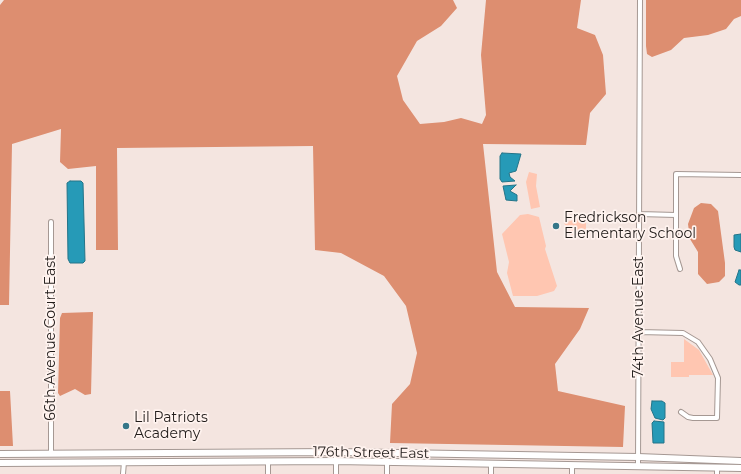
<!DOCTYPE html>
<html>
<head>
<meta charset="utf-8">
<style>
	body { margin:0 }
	canvas { display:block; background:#f4e5e0 }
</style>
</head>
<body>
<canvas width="741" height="474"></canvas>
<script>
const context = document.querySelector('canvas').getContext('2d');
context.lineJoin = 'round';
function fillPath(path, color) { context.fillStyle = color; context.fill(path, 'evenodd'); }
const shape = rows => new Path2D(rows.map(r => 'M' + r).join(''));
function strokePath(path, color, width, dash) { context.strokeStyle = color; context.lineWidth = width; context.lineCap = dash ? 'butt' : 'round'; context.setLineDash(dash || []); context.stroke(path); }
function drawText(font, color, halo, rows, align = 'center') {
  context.font = font + ' Montserrat,sans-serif'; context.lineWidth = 3.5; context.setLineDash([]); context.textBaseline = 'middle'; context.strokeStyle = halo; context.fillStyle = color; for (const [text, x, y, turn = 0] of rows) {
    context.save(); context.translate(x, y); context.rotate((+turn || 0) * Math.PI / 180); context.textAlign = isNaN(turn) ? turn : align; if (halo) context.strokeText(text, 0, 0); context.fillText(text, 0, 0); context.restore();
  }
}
const green = shape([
	[529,172,537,174,536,186,540,207,531,209,526,182],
	[528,214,539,217,546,246,545,249,557,286,554,291,537,296,513,296,507,273,509,262,502,234,520,215],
	[579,218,586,219,586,236,571,235,564,223],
	[684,339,699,350,713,375,689,375,689,377,671,377,671,362,684,362]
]);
const forest = shape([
	[4,0,453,0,457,8,441,26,417,41,397,76,403,100,420,124,444,122,461,118,482,124,486,115,481,55,486,0,581,0,577,28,595,35,603,55,606,94,590,113,586,145,483,144,497,272,515,307,589,308,580,329,555,364,558,391,625,406,623,447,390,443,392,404,410,384,417,353,406,306,384,276,341,253,315,250,313,146,117,148,118,250,96,250,96,166,68,169,60,162,61,129,12,144,9,305,0,305,0,5],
	[646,0,741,0,741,16,734,19,726,29,708,35,684,38,671,50,652,57,647,54,646,46],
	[701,203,711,204,718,211,725,263,725,276,719,282,707,284,698,274,698,252,690,239,688,224,694,208],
	[93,312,91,394,85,395,75,389,60,396,58,393,60,318,62,313],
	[0,391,10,391,13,446,0,446]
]);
const water = shape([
	[502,153,521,154,516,171,509,173,510,177,515,181,502,182,500,179,500,156,502,153],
	[70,181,81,181,83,183,85,261,83,263,70,263,68,259,67,183,70,181],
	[516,185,510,191,517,195,517,201,506,200,503,186,516,185],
	[741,234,741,252,735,250,734,247,734,235,741,234],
	[739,270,741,270,741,285,739,285,735,282,739,270],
	[652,401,662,401,665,403,665,418,663,420,655,418,651,409,652,401],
	[654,421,664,422,664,443,653,443,652,423,654,421]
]);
const street = shape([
	[639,214,676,215],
	[680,269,676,256,676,174,741,175],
	[639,332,683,333,698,342,710,359,718,378,717,418,693,418,688,417,681,412],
	[336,452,336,474],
	[51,454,51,222],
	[268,462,268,474],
	[491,463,491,474],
	[638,466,640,0],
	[717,467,717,474],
	[123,474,124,462],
	[387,474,387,462],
	[572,474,572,465]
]);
const primary = shape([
	[0,454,336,452,638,457,741,461],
	[0,463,336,461,741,468]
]);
const markers = [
	[556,226,4,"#357789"],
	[126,426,4,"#357789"]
];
const poiNames = [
	["Fredrickson",564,218],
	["Elementary School",564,234],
	["Lil Patriots",134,418],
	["Academy",134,434]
];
const streetNames = [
	["74th Avenue East",639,317,-90],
	["66th Avenue Court East",51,338,-90],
	["176th Street East",371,453,1]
];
fillPath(green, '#ffc6b1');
fillPath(forest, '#dd8e70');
fillPath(water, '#269ab7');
strokePath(water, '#247488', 1);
strokePath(street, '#a59893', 6);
strokePath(primary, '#a59893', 8);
strokePath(street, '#fff', 4);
strokePath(primary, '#fff', 6);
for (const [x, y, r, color] of markers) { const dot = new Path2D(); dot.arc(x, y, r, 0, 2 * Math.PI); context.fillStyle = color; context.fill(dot); strokePath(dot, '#fff3ef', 1.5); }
drawText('14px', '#211c1a', '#fff3ef', poiNames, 'left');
drawText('14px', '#211c1a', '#fff3ef', streetNames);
</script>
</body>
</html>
